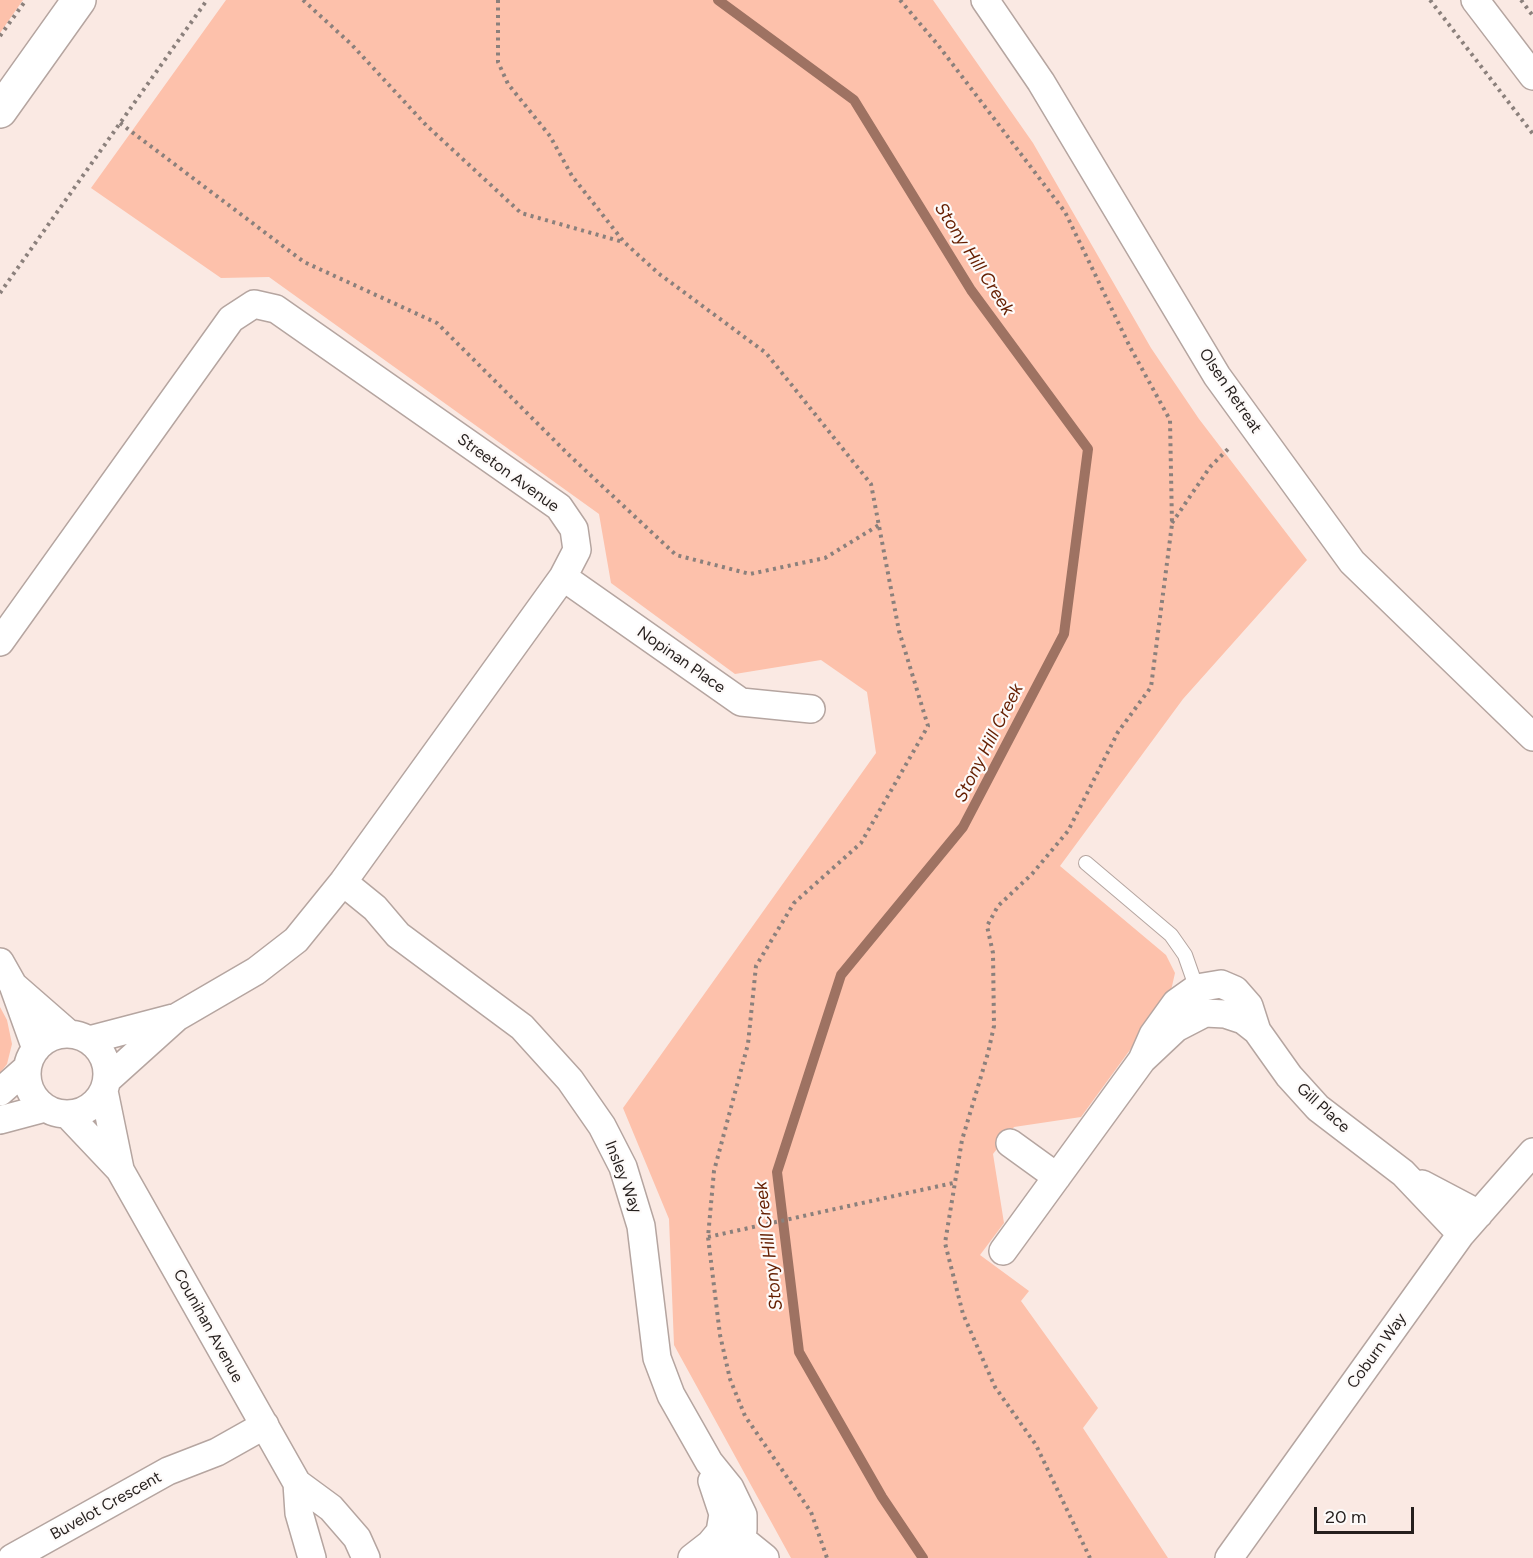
<!DOCTYPE html>
<html>
<head>
<meta charset="utf-8">
<style>
	body { margin:0 }
	#map { position:relative; width:1533px; height:1558px; overflow:hidden; background:#fae9e3; font-family:Figtree,sans-serif }
	canvas { display:block }
	.scale { position:absolute; left:1314px; top:1507px; width:100px; height:27px; box-sizing:border-box; border:3px solid #251f1d; border-top:0; padding-left:8px; font-size:18px; line-height:21px; white-space:nowrap; color:#251f1d; -webkit-text-stroke:4px #fdfaf9; paint-order:stroke }
</style>
</head>
<body>
<div id="map">
<canvas width="1533" height="1558"></canvas>
<div class="scale">20 m</div>
</div>
<script>
const context = document.querySelector('canvas').getContext('2d');
context.lineJoin = 'round';
function fillPath(path, color) { context.fillStyle = color; context.fill(path, 'evenodd'); }
const shape = rows => new Path2D(rows.map(r => 'M' + r).join(''));
function strokePath(path, color, width, dash) { context.strokeStyle = color; context.lineWidth = width; context.lineCap = dash ? 'butt' : 'round'; context.setLineDash(dash || []); context.stroke(path); }
function drawText(font, color, halo, rows, align = 'center') {
  context.font = font + ' Figtree,sans-serif'; context.lineWidth = 4.5; context.setLineDash([]); context.textBaseline = 'middle'; context.strokeStyle = halo; context.fillStyle = color; for (const [text, x, y, turn = 0] of rows) {
    context.save(); context.translate(x, y); context.rotate((+turn || 0) * Math.PI / 180); context.textAlign = isNaN(turn) ? turn : align; if (halo) context.strokeText(text, 0, 0); context.fillText(text, 0, 0); context.restore();
  }
}
const green = shape([
	[0,0,23,0,0,33],
	[226,0,933,0,1033,143,1151,348,1199,419,1307,560,1183,699,1060,866,1166,955,1175,973,1170,995,1081,1117,1014,1127,993,1154,1004,1223,980,1255,1029,1291,1021,1301,1098,1408,1083,1428,1168,1558,791,1558,674,1345,669,1219,623,1108,876,753,867,692,821,660,735,674,611,583,599,514,269,277,221,278,91,188],
	[0,1007,7,1020,12,1044,7,1064,0,1073]
]);
const stream = shape([
	[718,0,854,100,971,290,1088,449,1064,634,963,827,841,975,777,1172,799,1352,882,1497,923,1558]
]);
const path = shape([
	[303,0,351,44,426,125,521,213,623,242],
	[498,0,498,62,508,84,550,136,572,176,624,242,658,273,766,353,871,484,899,631,928,726,861,843,794,903,756,966,748,1044,714,1171,708,1237,720,1335,730,1379,745,1416,811,1512,827,1558],
	[900,0,938,45,1065,212,1130,347,1170,420,1172,524,1151,687,1118,732,1068,831,1032,874,998,906,987,926,993,953,994,1026,988,1053,962,1140,945,1243,963,1314,995,1387,1036,1445,1090,1558],
	[1430,0,1533,134],
	[1521,0,1533,16],
	[0,36,26,0],
	[120,123,304,262,437,323,569,455,676,555,750,574,825,558,879,525],
	[0,293,207,0],
	[1172,523,1210,467,1231,446],
	[708,1237,953,1183]
]);
const lane = shape([
	[1086,863,1171,935,1185,955,1198,992]
]);
const street = shape([
	[985,0,1041,82,1217,376,1352,562,1533,737],
	[1475,0,1533,76],
	[563,577,741,702,811,709],
	[0,642,231,319,254,304,276,309,559,507,574,529,577,550,563,577,343,882,296,940,256,971,177,1017,107,1080],
	[343,882,375,908,398,935,522,1027,570,1080,602,1126,623,1167,641,1226,657,1358,671,1395,709,1462,730,1488,743,1515,743,1530,732,1552,721,1558],
	[0,962,13,985,36,1049],
	[14,986,69,1034],
	'27 1074a40 40 0 1 1 80 0a40 40 0 1 1-80 0Z',
	[89,1040,173,1018],
	[1142,1060,1176,1028,1205,1013,1225,1014,1243,1020,1257,1031,1289,1076,1318,1108,1403,1173,1461,1234],
	[104,1091,120,1169],
	[0,1092,27,1068],
	[67,1114,120,1170,297,1483,331,1508,357,1538,366,1558],
	[0,1120,45,1108],
	[1010,1143,1057,1177],
	[1422,1184,1479,1214],
	[1003,1251,1142,1060,1153,1035,1176,1003,1197,988,1221,984,1235,990,1249,1006,1257,1031],
	[297,1483,299,1513,312,1558],
	[724,1533,739,1537,765,1558],
	[12,1558,168,1471,217,1452,265,1425],
	[692,1558,710,1544,720,1532,723,1514,712,1481],
	[1229,1558,1461,1234,1533,1152]
]);
const secondary = shape([
	[0,111,79,0]
]);
const streetNames = [
	["Olsen Retreat",1230,391,56],
	["Streeton Avenue",508,473,36],
	["Nopinan Place",681,660,35],
	["Gill Place",1323,1108,42],
	["Insley Way",623,1177,69],
	["Counihan Avenue",208,1326,61],
	["Coburn Way",1377,1351,-54],
	["Buvelot Crescent",106,1506,-29]
];
const waterNames = [
	["Stony Hill Creek",974,259,57],
	["Stony Hill Creek",989,743,-63],
	["Stony Hill Creek",769,1246,-97]
];
fillPath(green, '#fdc1ab');
strokePath(stream, '#9e7262', 10);
strokePath(lane, '#b5a5a0', 16);
strokePath(street, '#b5a5a0', 30);
strokePath(secondary, '#b5a5a0', 36);
strokePath(path, '#8b807c', 4, [3, 4.5]);
strokePath(lane, '#fff', 14);
strokePath(street, '#fff', 27);
strokePath(secondary, '#fff', 33);
drawText('16px', '#251f1d', '#fdfaf9', streetNames);
drawText('italic 18px', '#651e00', '#fdfaf9', waterNames);
</script>
</body>
</html>
